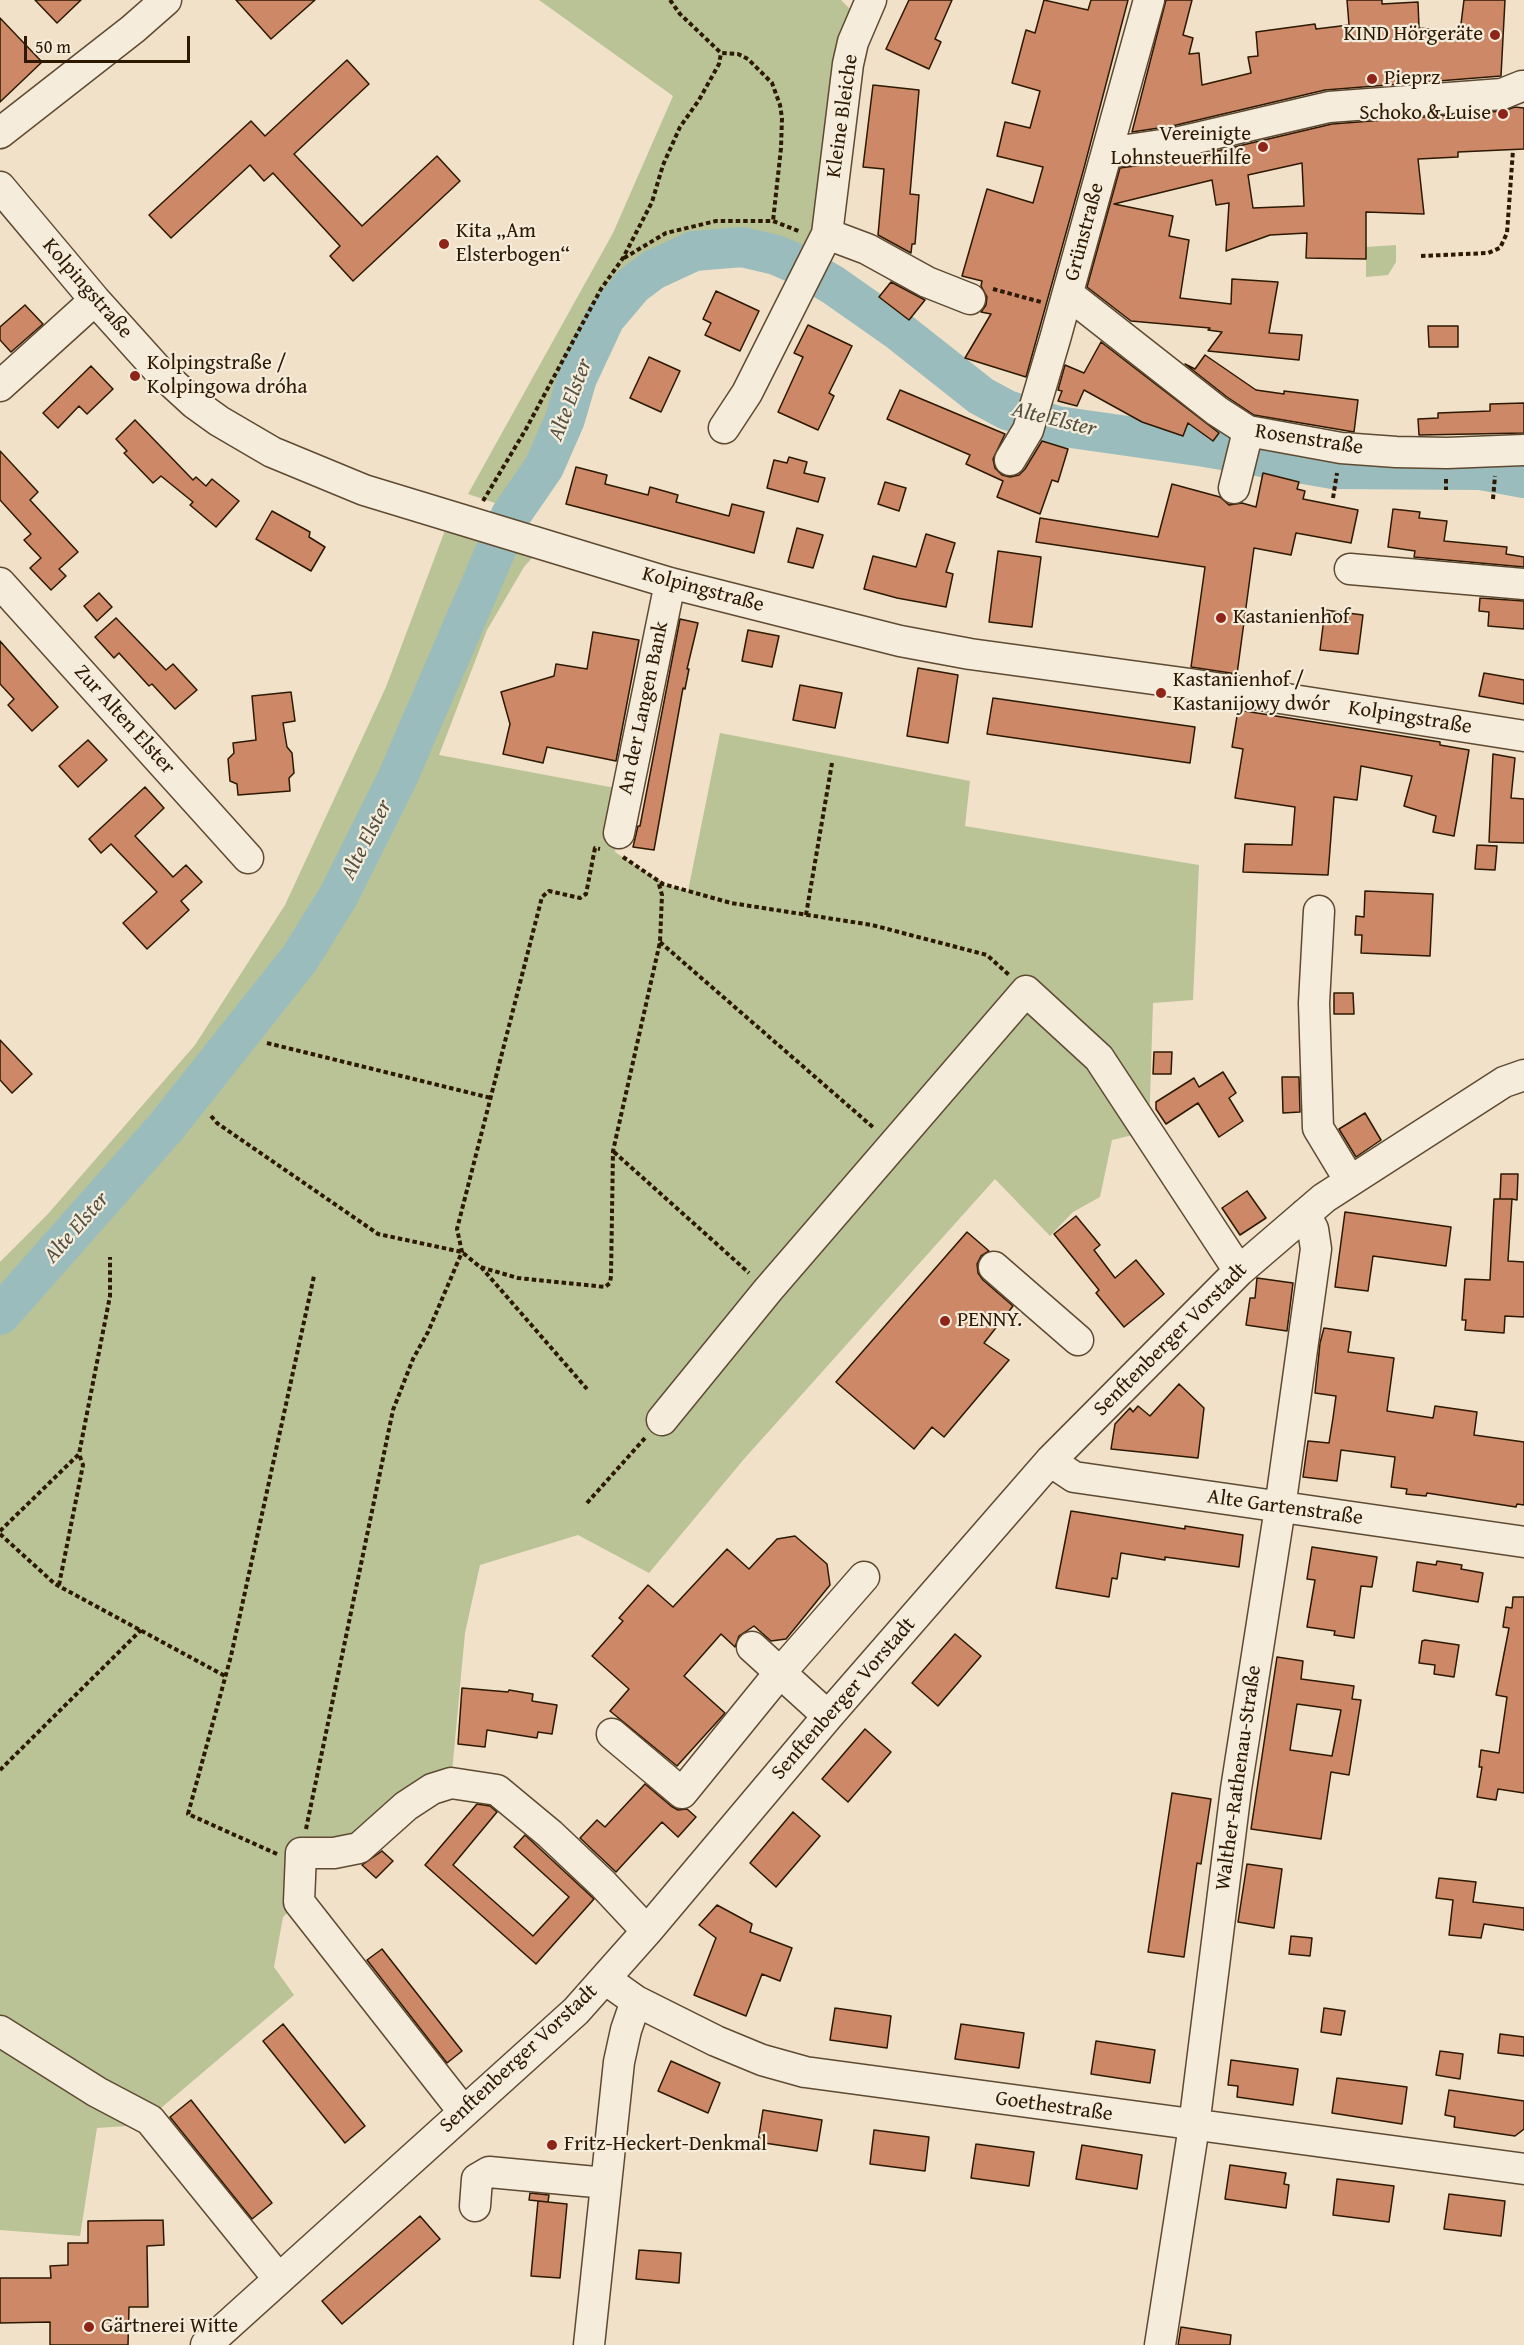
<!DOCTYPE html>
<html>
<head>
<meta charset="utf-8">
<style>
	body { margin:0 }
	#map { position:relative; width:1524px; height:2345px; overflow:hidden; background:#f0e1c8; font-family:"Gentium Book Plus",serif }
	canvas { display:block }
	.scale { position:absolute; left:24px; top:36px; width:166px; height:27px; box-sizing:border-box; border:3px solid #2d1800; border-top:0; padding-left:8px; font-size:18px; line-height:21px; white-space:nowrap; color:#2d1800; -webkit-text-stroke:4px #f5ecdb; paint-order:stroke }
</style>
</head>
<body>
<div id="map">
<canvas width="1524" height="2345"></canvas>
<div class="scale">50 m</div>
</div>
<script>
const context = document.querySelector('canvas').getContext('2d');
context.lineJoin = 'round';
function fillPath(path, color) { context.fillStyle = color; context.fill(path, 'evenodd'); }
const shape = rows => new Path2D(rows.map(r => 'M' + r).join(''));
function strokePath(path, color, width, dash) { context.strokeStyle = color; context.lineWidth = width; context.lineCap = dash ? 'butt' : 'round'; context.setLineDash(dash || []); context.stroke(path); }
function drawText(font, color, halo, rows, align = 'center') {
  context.font = font + ' "Gentium Book Plus",serif'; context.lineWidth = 4.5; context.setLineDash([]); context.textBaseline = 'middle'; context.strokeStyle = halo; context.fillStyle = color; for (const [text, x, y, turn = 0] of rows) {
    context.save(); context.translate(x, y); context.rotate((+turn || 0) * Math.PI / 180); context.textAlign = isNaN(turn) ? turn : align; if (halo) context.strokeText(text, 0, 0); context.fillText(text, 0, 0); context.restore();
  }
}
const green = shape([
	[539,0,841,0,850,9,865,14,831,195,797,264,762,251,742,247,694,251,653,270,633,285,605,318,577,378,565,419,510,508,468,494,613,233,673,96],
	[1396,245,1396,262,1388,275,1366,277,1366,247],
	[450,517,543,546,524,567,487,630,439,755,626,790,615,852,663,884,688,891,720,733,970,781,965,826,1199,865,1193,1000,1153,1003,1149,1131,1112,1140,1100,1197,1073,1212,1050,1236,995,1179,744,1459,649,1573,578,1535,480,1565,465,1633,451,1783,359,1848,301,1853,299,1902,283,1917,274,1967,294,1995,141,2125,97,2128,80,2236,0,2230,0,1262,47,1215,195,1045,285,905,386,687]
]);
const river = shape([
	[0,1315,166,1127,300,958,339,895,397,779,511,515,544,467,565,419,577,378,605,318,633,285,653,270,694,251,742,247,776,255,797,264,833,285,900,332,981,396,1007,410,1057,426,1205,447,1333,469,1481,470,1524,478]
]);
const building = shape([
	[35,0,81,0,57,23,35,0],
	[236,0,315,0,271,39,236,0],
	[909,0,952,0,935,39,941,42,929,69,886,49,909,0],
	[1044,0,1088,10,1091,0,1128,0,1084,168,1026,377,965,358,991,314,981,312,986,305,987,297,981,286,982,281,962,276,987,189,1033,203,1043,167,997,156,1005,122,1030,128,1040,91,1012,83,1026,30,1035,33,1044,0],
	[1166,0,1192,0,1183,35,1193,38,1189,54,1199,53,1202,85,1251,73,1248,57,1258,56,1256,32,1315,24,1316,29,1349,25,1347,0,1382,0,1382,4,1418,2,1419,28,1460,32,1464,0,1505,0,1501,76,1325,90,1172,126,1132,132,1166,0],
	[0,18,42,62,0,102,0,18],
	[347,60,369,84,294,154,362,226,437,156,460,181,353,281,330,256,340,246,273,173,264,181,250,165,171,238,149,215,251,121,265,136,347,60],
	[873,85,919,90,910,194,919,195,915,244,912,244,911,253,878,235,884,169,863,167,873,85],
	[1515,107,1524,108,1524,149,1458,152,1458,157,1418,159,1424,214,1366,212,1366,259,1306,258,1307,233,1270,235,1226,251,1229,203,1216,205,1212,180,1114,204,1173,216,1169,236,1189,240,1180,298,1231,304,1232,279,1278,282,1269,333,1302,335,1299,360,1208,351,1222,332,1208,330,1210,328,1131,321,1087,287,1120,168,1179,160,1332,124,1503,111,1515,107],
	[1302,163,1304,206,1253,208,1248,175,1302,163],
	[891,282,925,300,909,320,879,297,891,282],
	[716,291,759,311,740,351,705,335,711,323,703,319,716,291],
	[25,305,43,324,11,352,0,340,0,327,25,305],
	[808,325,852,346,829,393,834,396,818,430,778,412,803,357,794,353,808,325],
	[1428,326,1458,326,1458,347,1429,347,1428,326],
	[1101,342,1219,433,1213,441,1188,423,1183,436,1142,422,1084,390,1077,406,1058,401,1062,391,1058,390,1065,365,1084,373,1101,342],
	[1205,355,1256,390,1284,394,1284,391,1358,400,1354,432,1254,415,1227,397,1185,364,1195,369,1205,355],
	[649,357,680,371,661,412,630,398,649,357],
	[91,366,113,389,87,414,79,406,58,428,43,413,91,366],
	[900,390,1005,434,993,459,995,468,1002,475,1010,477,1019,475,1025,469,1042,441,1068,449,1058,482,1052,480,1040,514,997,497,1003,481,966,464,970,455,887,419,900,390],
	[1524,403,1524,433,1419,435,1418,419,1438,418,1438,413,1490,411,1490,404,1524,403],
	[135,420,193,480,196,477,206,486,212,479,239,501,216,527,190,505,193,502,161,476,153,483,124,453,127,451,116,439,135,420],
	[0,451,38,492,30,500,78,552,59,569,66,576,51,590,30,568,41,558,24,540,31,534,0,500,0,451],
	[789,457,807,462,804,473,825,478,818,502,767,488,774,460,787,463,789,457],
	[576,467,607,475,605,484,648,495,650,487,678,495,676,502,729,516,732,504,764,512,754,553,566,504,576,467],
	[1263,473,1299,482,1297,489,1305,491,1303,499,1358,510,1351,543,1296,533,1291,555,1254,548,1237,674,1191,667,1205,567,1036,542,1040,518,1158,537,1172,484,1220,497,1229,505,1242,503,1256,507,1263,473],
	[885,482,906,488,899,511,878,504,885,482],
	[1393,509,1420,512,1419,518,1447,521,1444,541,1507,547,1506,554,1524,557,1524,567,1414,557,1415,551,1388,547,1393,509],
	[272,511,310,532,309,537,325,547,311,571,256,539,272,511],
	[797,528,823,535,813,568,788,562,797,528],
	[926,534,955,543,946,572,953,574,946,607,897,598,864,589,873,556,916,567,926,534],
	[998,551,1041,557,1032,627,989,622,998,551],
	[99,593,112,607,97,621,84,606,99,593],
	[1480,598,1524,601,1524,629,1488,626,1489,612,1479,611,1480,598],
	[1325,610,1363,615,1358,654,1320,650,1325,610],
	[116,618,166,670,173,664,197,690,175,709,152,684,149,686,119,653,114,658,95,637,116,618],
	[680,619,698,623,687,669,689,669,685,689,683,688,654,850,633,847,638,826,640,826,680,619],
	[748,630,779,636,772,667,742,661,748,630],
	[593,632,639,640,616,761,547,747,543,763,503,754,510,724,501,692,554,676,556,664,587,669,593,632],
	[0,641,58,707,32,731,8,705,14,699,0,684,0,641],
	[918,668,958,675,948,743,907,736,918,668],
	[1484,673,1524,680,1524,704,1479,696,1484,673],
	[800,685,842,693,835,728,793,720,800,685],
	[291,692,295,721,283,723,287,747,292,753,294,773,289,778,290,791,238,795,237,784,230,781,228,759,234,753,233,743,256,740,252,696,291,692],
	[993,698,1195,727,1190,763,987,734,993,698],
	[1238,710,1440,742,1440,745,1469,750,1454,836,1433,832,1436,816,1404,806,1412,776,1361,766,1357,800,1334,797,1328,875,1243,872,1245,844,1292,845,1295,807,1235,798,1243,749,1232,747,1238,710],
	[88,740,107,760,78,787,59,766,88,740],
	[1493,754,1515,758,1511,798,1524,799,1524,843,1489,842,1493,754],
	[145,787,164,808,135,836,173,877,186,865,202,882,181,901,189,910,147,949,123,923,157,892,111,844,101,853,89,839,145,787],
	[1477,845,1497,846,1495,870,1475,869,1477,845],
	[1365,891,1433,894,1430,956,1361,953,1362,935,1355,935,1356,916,1364,917,1365,891],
	[1334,993,1353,993,1354,1014,1334,1014,1334,993],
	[0,1040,32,1074,12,1093,0,1080,0,1040],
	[1154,1052,1172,1052,1171,1074,1153,1074,1154,1052],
	[1223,1072,1236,1093,1229,1098,1243,1121,1219,1137,1198,1103,1166,1124,1156,1109,1156,1102,1194,1078,1199,1087,1223,1072],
	[1282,1077,1299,1077,1300,1112,1283,1113,1282,1077],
	[1365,1113,1381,1140,1356,1157,1339,1129,1365,1113],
	[1501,1174,1518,1174,1517,1200,1512,1199,1508,1261,1524,1262,1524,1317,1505,1316,1504,1333,1465,1330,1466,1320,1462,1320,1465,1279,1490,1280,1494,1199,1512,1199,1500,1199,1501,1174],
	[1247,1191,1266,1218,1240,1235,1222,1208,1247,1191],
	[1345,1212,1451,1227,1446,1266,1373,1256,1368,1291,1335,1287,1345,1212],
	[1076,1216,1100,1245,1094,1250,1115,1278,1136,1260,1164,1294,1124,1327,1096,1293,1099,1290,1054,1234,1076,1216],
	[967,1232,989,1251,981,1256,977,1264,978,1273,983,1280,1013,1306,984,1343,1009,1360,944,1437,932,1427,914,1449,836,1382,967,1232],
	[1257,1278,1293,1283,1287,1331,1246,1325,1250,1298,1255,1298,1257,1278],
	[1324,1328,1351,1332,1348,1352,1394,1358,1387,1411,1433,1418,1435,1406,1477,1412,1474,1435,1524,1442,1524,1505,1517,1504,1516,1507,1427,1493,1426,1496,1406,1494,1407,1489,1391,1487,1395,1457,1341,1450,1337,1481,1303,1477,1308,1441,1329,1443,1333,1418,1336,1396,1315,1393,1320,1343,1324,1328],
	[1179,1384,1204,1408,1198,1458,1111,1449,1115,1424,1130,1408,1133,1412,1138,1406,1150,1416,1179,1384],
	[1071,1511,1185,1529,1185,1526,1243,1535,1239,1567,1165,1557,1165,1560,1121,1553,1117,1579,1112,1578,1109,1597,1056,1588,1071,1511],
	[795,1536,827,1564,830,1585,786,1639,771,1641,754,1626,739,1636,735,1647,721,1634,684,1676,725,1713,677,1766,610,1711,629,1689,592,1656,623,1621,619,1618,648,1585,673,1607,727,1549,749,1569,777,1539,795,1536],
	[1312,1547,1377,1557,1372,1587,1361,1586,1354,1638,1334,1635,1335,1631,1307,1627,1315,1580,1307,1579,1312,1547],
	[1437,1561,1462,1565,1461,1569,1483,1573,1478,1602,1413,1591,1417,1562,1436,1565,1437,1561],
	[1513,1597,1524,1597,1524,1793,1498,1789,1496,1800,1477,1797,1482,1767,1479,1767,1481,1750,1499,1753,1507,1697,1496,1695,1509,1628,1503,1627,1506,1607,1512,1608,1513,1597],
	[955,1634,981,1656,938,1706,912,1683,955,1634],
	[1425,1640,1459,1645,1454,1677,1434,1674,1435,1665,1419,1663,1422,1641,1425,1640],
	[1277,1657,1303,1661,1301,1679,1354,1686,1352,1699,1361,1700,1349,1775,1331,1772,1321,1839,1251,1829,1277,1657],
	[1297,1704,1341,1710,1332,1756,1290,1750,1297,1704],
	[462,1688,508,1692,509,1690,533,1694,532,1701,557,1705,552,1734,538,1732,537,1738,487,1730,485,1747,458,1744,462,1688],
	[865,1729,891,1752,848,1802,822,1779,865,1729],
	[645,1784,671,1806,678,1810,687,1809,696,1817,678,1837,662,1822,616,1872,580,1838,597,1820,605,1827,645,1784],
	[1172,1793,1211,1799,1201,1864,1197,1863,1184,1957,1148,1952,1172,1793],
	[477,1804,490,1806,497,1812,453,1865,533,1936,569,1897,514,1847,525,1835,594,1899,536,1964,425,1865,477,1804],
	[793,1812,820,1836,776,1887,750,1863,793,1812],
	[382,1851,393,1861,376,1878,362,1865,382,1851],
	[1247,1864,1282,1869,1274,1928,1238,1922,1247,1864],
	[1439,1878,1476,1882,1473,1902,1524,1908,1524,1930,1484,1924,1481,1938,1449,1935,1453,1900,1436,1898,1439,1878],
	[717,1905,752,1924,750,1932,792,1948,780,1981,762,1974,746,2016,694,1995,716,1938,699,1925,717,1905],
	[1291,1936,1312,1938,1310,1956,1289,1954,1291,1936],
	[382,1949,462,2051,447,2063,367,1960,382,1949],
	[835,2008,891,2016,887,2048,830,2040,835,2008],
	[1324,2008,1345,2011,1341,2035,1321,2032,1324,2008],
	[283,2024,365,2126,345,2143,263,2041,283,2024],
	[961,2024,1024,2033,1019,2068,955,2059,961,2024],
	[1500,2034,1524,2037,1524,2056,1498,2053,1500,2034],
	[1096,2041,1155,2050,1150,2083,1091,2074,1096,2041],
	[1440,2051,1463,2054,1460,2079,1436,2075,1440,2051],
	[1231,2060,1298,2069,1293,2105,1237,2097,1238,2086,1228,2085,1231,2060],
	[671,2061,720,2083,708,2113,658,2091,671,2061],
	[1337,2078,1407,2087,1402,2124,1332,2113,1337,2078],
	[1449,2090,1524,2101,1524,2129,1515,2136,1454,2127,1455,2117,1445,2115,1449,2090],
	[191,2100,272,2203,252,2219,170,2117,191,2100],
	[763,2110,822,2120,817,2151,758,2142,763,2110],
	[874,2130,929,2137,925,2171,870,2164,874,2130],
	[976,2144,1034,2152,1029,2186,971,2178,976,2144],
	[1082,2145,1142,2155,1137,2189,1076,2179,1082,2145],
	[1230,2165,1286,2173,1284,2184,1289,2185,1286,2208,1225,2199,1230,2165],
	[1337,2179,1394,2186,1389,2222,1333,2215,1337,2179],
	[530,2193,549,2195,548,2202,529,2200,530,2193],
	[1449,2194,1505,2201,1501,2236,1444,2229,1449,2194],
	[538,2201,567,2204,560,2278,531,2276,538,2201],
	[420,2216,440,2239,342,2324,322,2301,420,2216],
	[163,2220,164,2245,147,2246,148,2307,129,2307,128,2345,50,2345,50,2322,0,2323,0,2278,51,2278,50,2266,68,2265,68,2243,88,2243,88,2221,163,2220],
	[639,2250,681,2253,679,2283,636,2279,639,2250],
	[1181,2327,1231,2335,1230,2345,1178,2345,1181,2327]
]);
const path = shape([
	[670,0,680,14,721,53,738,54,748,59,772,83,780,105,782,118,781,148,773,221],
	[1421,256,1488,253,1500,248,1507,233,1513,150],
	[624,258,666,233,716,221,773,221,801,232],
	[993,289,1041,302],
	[1446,479,1446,490],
	[1333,498,1337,473],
	[1493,499,1495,476],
	[483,501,526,429,601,289,623,258,652,202,663,165,680,127,699,100,719,64,721,53],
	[623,857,663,884,731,903,872,925,987,955,1009,975],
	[806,915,832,763],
	[660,942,875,1129],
	[267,1043,491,1098],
	[211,1116,217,1123,378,1234,462,1252,480,1267,518,1278,605,1287,610,1283,611,1276,613,1151,660,942,662,895,658,881],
	[614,1152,749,1273],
	[481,1267,587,1389],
	[587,1503,645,1438],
	[0,1531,79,1454,110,1296,110,1257],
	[0,1534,55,1584,225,1676],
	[59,1585,83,1465,79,1454],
	[0,1770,141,1630],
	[306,1829,393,1410,413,1359,428,1332,462,1252,457,1229,542,897,549,891,580,898,586,894,595,848,600,849],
	[277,1854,188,1814,231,1656,314,1276]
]);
const minor = shape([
	[0,133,133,29,166,0],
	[1107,153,1175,143,1329,107,1502,94,1522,86],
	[0,187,95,300,158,370,194,403,219,421,272,452,364,490,670,583,900,641,970,654,1190,684,1524,736],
	[827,234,867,249,927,282,970,299],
	[1068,294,1217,411,1248,431,1341,448,1396,452,1447,453,1524,450],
	[0,386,95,300],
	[724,428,747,393,827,234,848,64,853,42,871,0],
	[1010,460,1028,430,1055,339,1149,0],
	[1234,488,1248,431],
	[1350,569,1524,584],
	[0,583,248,858],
	[619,833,670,583],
	[1319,911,1314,1003,1318,1128,1350,1181],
	[994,1267,1078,1340],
	[662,1420,768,1290,1026,991,1099,1058,1239,1271],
	[1050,1461,1074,1477,1524,1542],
	[752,1647,828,1716],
	[612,1734,682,1793,773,1681,864,1577],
	[605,1979,636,2001,716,2041,762,2060,805,2072,1524,2169],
	[0,2031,97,2092,150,2120,278,2278],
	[463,2111,299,1902,301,1853,334,1853,359,1848,406,1806,432,1789,451,1783,497,1790,550,1834,603,1884,647,1931],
	[475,2206,477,2179,489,2172,606,2183],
	[206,2345,576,2011,647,1931,828,1716,1050,1461,1239,1271,1324,1198,1504,1082,1524,1075],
	[589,2345,619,2062,626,2030,636,2001],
	[1160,2345,1194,2126,1236,1789,1280,1508,1316,1249,1313,1229,1305,1214]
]);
const markers = [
	[1495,35,6,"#8f2418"],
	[1372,79,6,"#8f2418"],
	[1503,114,6,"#8f2418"],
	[1263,147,6,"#8f2418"],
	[444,244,6,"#8f2418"],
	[135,376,6,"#8f2418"],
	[1221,618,6,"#8f2418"],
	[1161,693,6,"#8f2418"],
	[945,1321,6,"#8f2418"],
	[552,2145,6,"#8f2418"],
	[89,2327,6,"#8f2418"]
];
const poiNames = [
	["KIND Hörgeräte",1483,35,"right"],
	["Pieprz",1384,79],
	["Schoko & Luise",1491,114,"right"],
	["Vereinigte",1251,135,"right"],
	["Lohnsteuerhilfe",1251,159,"right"],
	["Kita „Am",456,232],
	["Elsterbogen“",456,256],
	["Kolpingstraße /",147,364],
	["Kolpingowa dróha",147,388],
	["Kastanienhof",1233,618],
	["Kastanienhof /",1173,681],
	["Kastanijowy dwór",1173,705],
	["PENNY.",957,1321],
	["Fritz-Heckert-Denkmal",564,2145],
	["Gärtnerei Witte",101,2327]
];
const streetNames = [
	["Kleine Bleiche",843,116,-82],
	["Grünstraße",1085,232,-75],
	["Kolpingstraße",87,289,49],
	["Rosenstraße",1309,440,9],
	["Kolpingstraße",703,590,15],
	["An der Langen Bank",644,708,-78],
	["Kolpingstraße",1410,718,9],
	["Zur Alten Elster",124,720,48],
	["Senftenberger Vorstadt",1171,1340,-45],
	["Alte Gartenstraße",1285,1508,8],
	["Senftenberger Vorstadt",844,1699,-49],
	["Walther-Rathenau-Straße",1239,1778,-82],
	["Senftenberger Vorstadt",519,2059,-43],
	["Goethestraße",1054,2107,8]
];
const waterNames = [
	["Alte Elster",571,400,-69],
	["Alte Elster",1054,420,14],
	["Alte Elster",367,840,-63],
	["Alte Elster",77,1228,-49]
];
fillPath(green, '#bac396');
strokePath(river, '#9bbcbc', 40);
fillPath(building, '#cd8967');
strokePath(building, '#2d1800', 1.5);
strokePath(minor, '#5e4a32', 33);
strokePath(path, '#2d1800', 4, [4.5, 3]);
strokePath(minor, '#f5ecdb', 30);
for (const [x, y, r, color] of markers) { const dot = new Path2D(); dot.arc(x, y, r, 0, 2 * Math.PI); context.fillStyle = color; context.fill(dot); strokePath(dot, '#f5ecdb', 2); }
drawText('21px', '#2d1800', '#f5ecdb', poiNames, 'left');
drawText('21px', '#2d1800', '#f5ecdb', streetNames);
drawText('italic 22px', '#545142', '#f5ecdb', waterNames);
</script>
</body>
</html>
